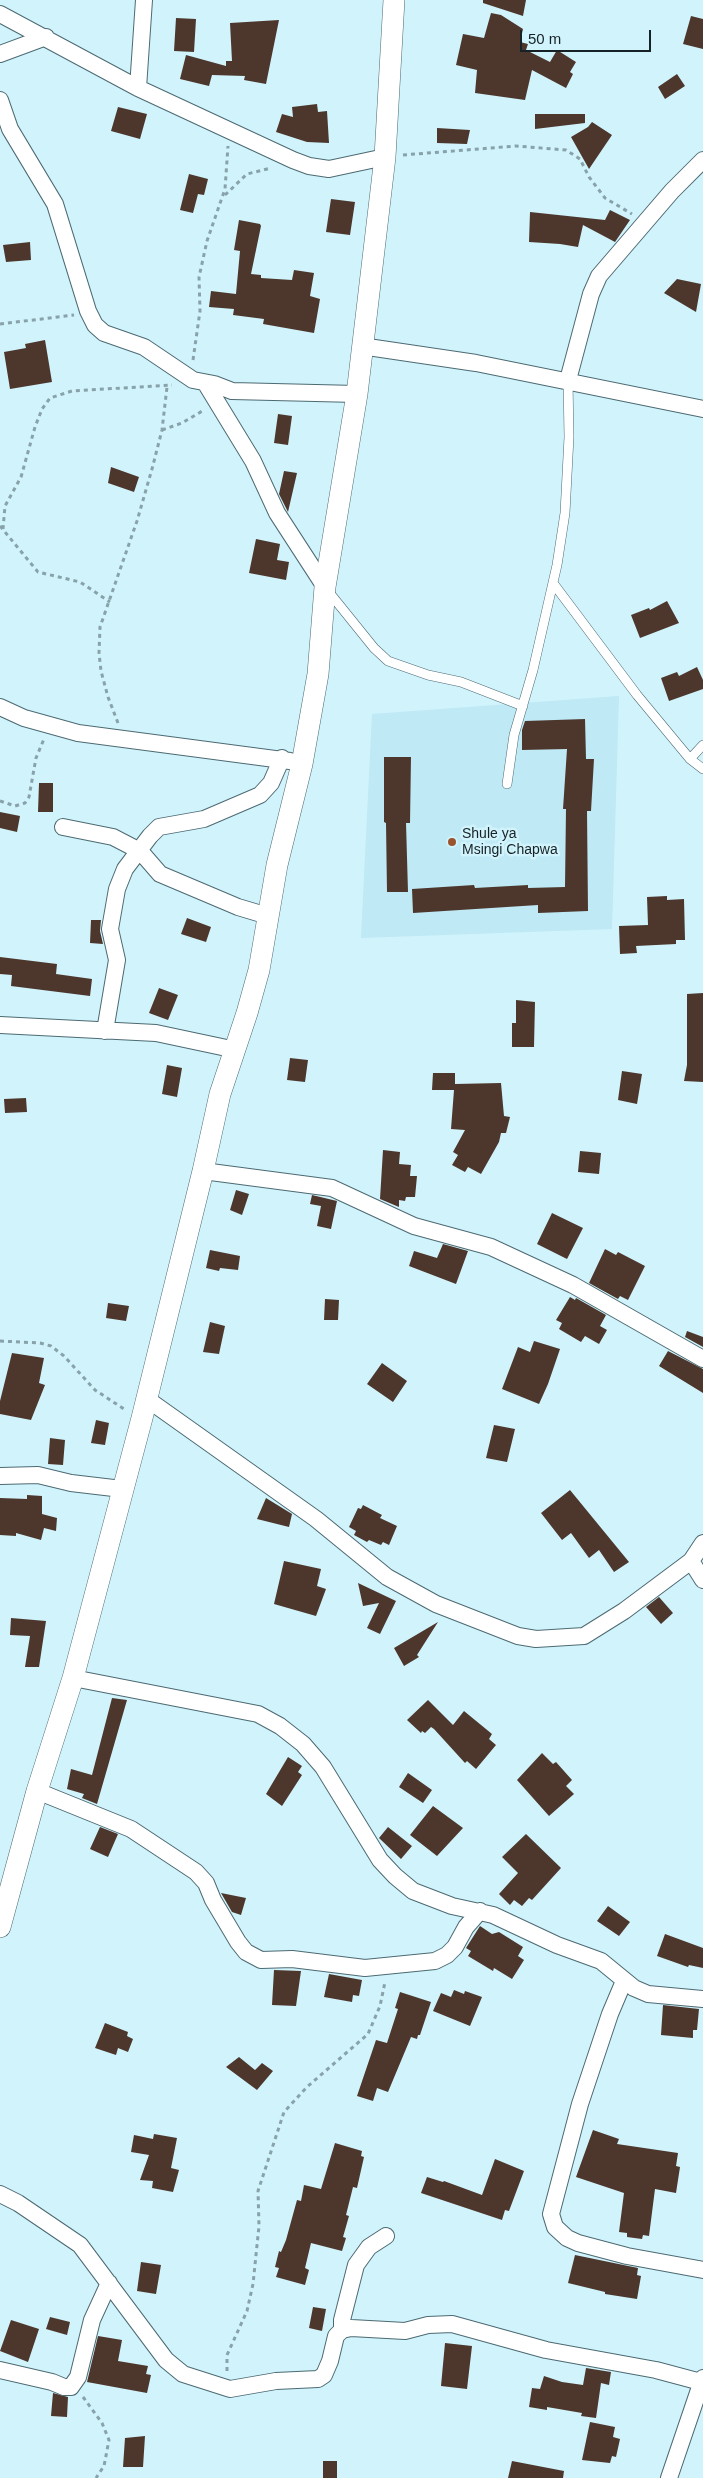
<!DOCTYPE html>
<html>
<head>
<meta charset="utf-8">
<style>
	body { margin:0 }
	#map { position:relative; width:703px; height:2478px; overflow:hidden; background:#d1f3fc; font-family:Arial,sans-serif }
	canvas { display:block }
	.scale { position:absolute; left:520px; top:30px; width:131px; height:22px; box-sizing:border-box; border:2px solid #162226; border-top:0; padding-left:6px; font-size:15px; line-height:18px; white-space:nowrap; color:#162226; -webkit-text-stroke:4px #d1f3fc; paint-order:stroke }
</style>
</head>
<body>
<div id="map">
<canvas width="703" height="2478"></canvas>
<div class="scale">50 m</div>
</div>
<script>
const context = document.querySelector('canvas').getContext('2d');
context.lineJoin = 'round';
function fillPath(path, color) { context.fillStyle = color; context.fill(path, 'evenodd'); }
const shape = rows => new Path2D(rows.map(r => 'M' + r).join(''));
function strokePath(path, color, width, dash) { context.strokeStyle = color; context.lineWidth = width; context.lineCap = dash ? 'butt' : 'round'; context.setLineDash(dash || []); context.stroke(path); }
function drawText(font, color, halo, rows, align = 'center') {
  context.font = font + ' Arial,sans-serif'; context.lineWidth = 5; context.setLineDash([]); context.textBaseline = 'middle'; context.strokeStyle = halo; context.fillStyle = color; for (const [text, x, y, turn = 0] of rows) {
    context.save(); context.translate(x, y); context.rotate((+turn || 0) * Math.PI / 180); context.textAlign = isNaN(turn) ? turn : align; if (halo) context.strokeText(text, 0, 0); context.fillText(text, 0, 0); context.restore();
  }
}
const built = shape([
	[619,696,612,929,361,938,372,714]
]);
const building = shape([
	[483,0,526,0,523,16,483,3],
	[491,13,501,15,523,29,520,42,528,44,526,50,550,62,557,50,576,62,570,72,573,74,566,88,532,70,525,100,475,93,477,70,456,65,463,34,484,38],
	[691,16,703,19,703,49,683,44],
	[176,18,196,19,194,52,174,51],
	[279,20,266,84,244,80,245,76,212,75,209,86,180,79,186,55,226,66,226,61,232,61,230,23],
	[677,74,685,86,665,99,658,87],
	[317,104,318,112,327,111,329,143,307,142,276,132,282,114,293,117,292,107],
	[118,107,147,114,140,139,111,131],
	[535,114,585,114,585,123,535,129],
	[592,122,612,135,589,169,571,137,588,127],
	[437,128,470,130,467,144,437,143],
	[189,174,208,179,204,195,198,194,193,213,180,210],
	[331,199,355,202,350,235,326,232],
	[610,210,630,220,615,242,583,225,578,247,560,244,529,242,530,212,605,220],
	[239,220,260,224,261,226,251,274,261,275,261,278,292,280,294,270,314,273,310,296,320,299,314,333,263,324,264,319,233,315,234,309,209,307,211,291,236,294,240,251,234,250],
	[30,242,31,260,6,262,3,245],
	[677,279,701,284,696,312,664,293],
	[45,340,52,382,10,389,4,352,26,348,25,344],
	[278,414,292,416,288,445,274,443],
	[111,467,139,477,134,492,108,483],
	[284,471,297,473,288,512,279,494],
	[256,539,280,544,277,560,289,562,286,580,249,573],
	[667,601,679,623,640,638,631,615,649,608,650,610],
	[697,667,703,680,703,689,669,701,661,678,677,672,679,676],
	[585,719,586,759,594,759,591,811,587,811,588,911,538,913,538,905,413,913,412,889,474,885,475,888,528,885,528,888,565,887,566,809,563,809,567,749,522,750,522,730,525,721],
	[384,757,411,757,410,823,406,823,408,892,387,892,386,823,384,822],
	[39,783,53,783,53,812,38,812],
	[0,812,20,816,17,832,0,828],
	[667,896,667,900,684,899,685,940,676,940,676,944,636,946,637,953,620,954,619,926,648,925,647,897],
	[187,918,211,927,206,942,181,934],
	[91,920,101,920,100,931,103,944,90,943],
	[0,957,57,964,56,974,92,979,90,996,11,986,12,975,0,974],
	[159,988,178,995,168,1020,149,1013],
	[703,993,703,1082,684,1081,687,1065,687,994],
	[516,1000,535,1002,534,1047,512,1047,512,1023,516,1023],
	[290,1058,308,1060,305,1082,287,1080],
	[167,1065,182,1068,177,1097,162,1094],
	[622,1071,642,1074,637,1104,618,1100],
	[433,1073,455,1073,455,1084,501,1083,504,1116,510,1117,506,1133,501,1133,499,1142,481,1174,468,1167,465,1172,452,1165,458,1155,453,1152,465,1130,451,1129,454,1090,432,1090],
	[26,1098,27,1112,5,1113,4,1099],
	[383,1150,400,1152,399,1164,411,1165,410,1176,417,1176,415,1197,406,1197,405,1201,399,1200,399,1207,380,1199],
	[580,1151,601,1153,599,1174,578,1172],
	[236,1190,249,1194,242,1215,230,1210],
	[312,1195,337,1201,331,1229,317,1226,321,1206,310,1204],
	[552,1213,583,1228,567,1259,537,1244],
	[443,1244,468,1251,456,1284,409,1266,414,1251,437,1258],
	[605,1249,616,1255,618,1252,645,1266,628,1300,620,1296,618,1299,589,1283],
	[210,1250,240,1256,238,1270,220,1268,219,1271,206,1268],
	[570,1297,575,1300,576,1298,606,1315,600,1326,607,1330,599,1344,585,1336,581,1342,559,1329,562,1323,556,1320],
	[325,1299,339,1300,338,1320,324,1320],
	[108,1303,129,1306,126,1321,106,1318],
	[210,1322,225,1326,219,1354,203,1352],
	[687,1331,703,1337,703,1347,685,1337],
	[534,1341,560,1349,548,1384,539,1404,502,1389,518,1347,530,1352],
	[668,1351,703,1369,703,1393,659,1366],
	[12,1353,44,1358,39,1383,45,1385,31,1420,0,1414,0,1401],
	[382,1363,407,1381,393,1402,367,1384],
	[96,1420,109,1423,105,1445,91,1443],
	[494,1425,515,1429,507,1462,486,1458],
	[50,1438,65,1440,63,1465,48,1464],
	[570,1490,629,1562,614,1572,599,1550,589,1558,571,1533,562,1540,541,1513],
	[27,1495,42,1496,42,1514,57,1518,56,1531,44,1528,41,1540,16,1533,16,1536,0,1535,0,1498,27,1499],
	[266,1498,292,1514,289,1527,257,1519],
	[363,1505,382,1515,380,1518,397,1526,389,1545,383,1542,381,1545,369,1540,367,1542,354,1535,356,1531,349,1527,358,1508,361,1509],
	[284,1561,321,1569,317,1586,326,1589,316,1616,274,1604],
	[358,1583,396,1601,380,1634,367,1628,379,1603,363,1606],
	[659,1597,673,1613,661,1624,646,1607],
	[11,1618,46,1621,39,1667,25,1667,30,1636,10,1635],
	[438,1622,417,1655,419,1657,404,1666,394,1648],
	[112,1698,127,1700,97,1804,82,1798,84,1794,67,1789,71,1769,92,1775],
	[428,1700,453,1725,464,1711,492,1734,489,1739,496,1745,476,1769,467,1761,465,1763,434,1729,431,1727,425,1733,422,1731,421,1733,407,1720],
	[542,1753,553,1764,556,1762,572,1780,566,1786,574,1794,549,1816,517,1780],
	[288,1757,302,1766,298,1772,302,1775,282,1806,266,1794],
	[408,1773,432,1790,423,1803,399,1787],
	[433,1806,463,1828,437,1856,410,1835],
	[100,1827,118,1834,108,1857,90,1849],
	[388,1827,412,1846,401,1859,379,1838],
	[526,1834,561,1868,532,1900,529,1898,522,1906,514,1900,510,1905,499,1894,518,1873,502,1857],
	[221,1893,246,1898,241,1915,232,1912],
	[608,1906,630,1922,619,1936,597,1921],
	[480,1926,492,1934,499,1932,523,1947,518,1956,524,1960,512,1979,494,1968,493,1971,468,1956,471,1951,466,1948],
	[665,1934,703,1948,703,1968,689,1965,688,1967,657,1956],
	[274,1970,301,1971,296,2006,272,2005],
	[329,1974,362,1980,359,1996,353,1995,352,2002,324,1997],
	[454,1990,464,1994,465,1991,482,1997,470,2026,433,2011,441,1993,451,1997],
	[400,1992,431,2002,420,2035,418,2035,417,2039,411,2037,388,2092,377,2088,373,2101,357,2096,376,2040,387,2043,398,2009,395,2008],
	[663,2005,699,2009,697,2030,693,2030,693,2038,661,2035],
	[105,2023,128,2032,127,2036,133,2039,128,2052,118,2048,116,2055,95,2048],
	[239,2057,255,2070,262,2063,273,2071,257,2090,226,2067],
	[593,2130,619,2139,617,2144,678,2153,676,2166,680,2167,676,2193,655,2189,649,2236,643,2235,642,2239,627,2237,627,2233,619,2232,624,2193,576,2177],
	[154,2134,177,2138,171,2168,179,2170,173,2192,152,2188,153,2181,140,2180,149,2155,131,2152,134,2135,153,2139],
	[335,2143,362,2151,361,2156,364,2157,357,2188,353,2187,346,2215,349,2216,343,2237,346,2238,342,2251,311,2243,305,2268,309,2270,305,2285,276,2277,279,2268,275,2267,279,2251,281,2252,286,2240,297,2200,301,2201,304,2185,321,2189],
	[495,2159,524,2171,509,2211,505,2210,502,2220,421,2193,427,2177,443,2182,444,2181,482,2195],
	[575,2255,638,2268,637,2275,641,2276,637,2299,605,2294,605,2292,568,2283],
	[141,2262,161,2265,156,2294,137,2291],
	[313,2307,326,2309,322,2331,309,2328],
	[50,2317,70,2322,67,2335,46,2329],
	[11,2320,39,2329,28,2362,0,2351],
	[98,2336,122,2340,118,2361,148,2366,146,2374,151,2375,147,2393,87,2382],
	[445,2343,472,2346,467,2389,441,2386],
	[586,2368,611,2372,609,2385,601,2383,596,2418,581,2416,582,2413,547,2407,547,2410,529,2407,532,2388,540,2389,544,2376,562,2382,583,2385],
	[53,2393,68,2397,67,2417,51,2416],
	[590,2422,615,2427,613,2437,620,2439,616,2457,612,2456,610,2463,582,2460],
	[145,2436,143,2467,123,2467,125,2438],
	[323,2461,337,2461,337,2478,323,2478],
	[512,2461,564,2471,563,2478,508,2478]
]);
const path = shape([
	[403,155,516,146,566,150,580,159,589,177,605,198,632,214],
	[225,195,247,174,271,168],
	[0,324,74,315],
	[193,360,200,311,199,277,207,241,225,189,228,146],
	[162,430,182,423,204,410],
	[0,526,38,572,80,582,110,602],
	[3,529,5,506,21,477,35,427,42,409,50,398,72,391,172,385],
	[118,723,108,697,101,671,99,653,100,627,137,521,152,469,162,430,167,387],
	[0,801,15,806,25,803,29,797,36,758,44,739],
	[0,1341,40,1343,51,1346,64,1356,95,1390,124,1409],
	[227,2371,227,2355,247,2311,253,2284,259,2226,258,2191,284,2112,307,2087,368,2034,380,2006,385,1982],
	[83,2397,102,2423,109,2440,104,2466,96,2478]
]);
const service = shape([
	[553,583,637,695,690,759,703,769],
	[328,591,374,648,388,661,428,675,461,682,523,706],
	[690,759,703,745],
	[507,784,514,735,533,670,557,565,565,513,569,437,568,380]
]);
const minor = shape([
	[0,14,138,88,293,160,309,166,329,169,385,157],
	[0,54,46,37],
	[138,88,144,0],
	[0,100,10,129,55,204,88,311,95,325,104,333,144,347,193,380,214,384,232,391,357,394],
	[361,346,476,363,703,409],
	[568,380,591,294,599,276,672,191,703,160],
	[206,384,253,461,277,513,325,587],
	[0,707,24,718,78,733,290,761],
	[63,827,113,837,140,851,160,874,238,907,268,916],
	[0,1025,156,1033,236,1050],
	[105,1031,117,960,110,929,117,889,125,869,150,836,159,827,204,819,260,795,271,783,282,758],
	[203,1171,332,1188,414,1226,491,1247,573,1285,703,1359],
	[147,1399,316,1519,387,1577,436,1604,518,1636,536,1639,584,1636,624,1611,691,1561,703,1543],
	[0,1476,38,1475,71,1483,122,1489],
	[691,1561,703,1580],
	[73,1678,258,1714,280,1726,303,1744,323,1767,380,1860,395,1876,413,1891,452,1906,493,1915,557,1945,601,1961,634,1988,648,1994,703,1999],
	[37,1791,131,1829,196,1872,206,1883,213,1900,238,1942,246,1952,261,1960,292,1959,365,1968,435,1961,447,1955,455,1947,466,1927,480,1911],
	[624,1981,610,2014,580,2104,551,2214,555,2227,567,2238,578,2243,627,2256,703,2270],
	[0,2194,18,2203,80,2245,166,2360,183,2374,230,2389,276,2381,318,2379,324,2375,330,2361,336,2336,342,2330,351,2328,405,2331,428,2325,452,2324,546,2350,656,2370,701,2382],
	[342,2330,342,2320,356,2265,369,2247,386,2236],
	[0,2370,52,2382,64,2387,71,2387,78,2377,92,2320,109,2283],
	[669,2478,703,2378]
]);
const tertiary = shape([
	[0,1927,37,1791,73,1678,142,1418,203,1171,220,1094,247,1013,259,970,277,865,302,764,318,674,325,587,357,394,385,157,394,0]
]);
const markers = [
	[452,842,5,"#9a532c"]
];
const poiNames = [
	["Shule ya",462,834],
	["Msingi Chapwa",462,850]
];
fillPath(built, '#bee9f5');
fillPath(building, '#4d372c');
strokePath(service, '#4c6a72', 10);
strokePath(minor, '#4c6a72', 18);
strokePath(tertiary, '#4c6a72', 22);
strokePath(path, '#88a2a9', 3, [4, 4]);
strokePath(service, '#fff', 9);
strokePath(minor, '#fff', 16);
strokePath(tertiary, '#fff', 21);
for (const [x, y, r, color] of markers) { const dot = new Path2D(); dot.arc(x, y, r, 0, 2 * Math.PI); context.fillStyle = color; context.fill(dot); strokePath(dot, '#d1f3fc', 2); }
drawText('14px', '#162226', '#d1f3fc', poiNames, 'left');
</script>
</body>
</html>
